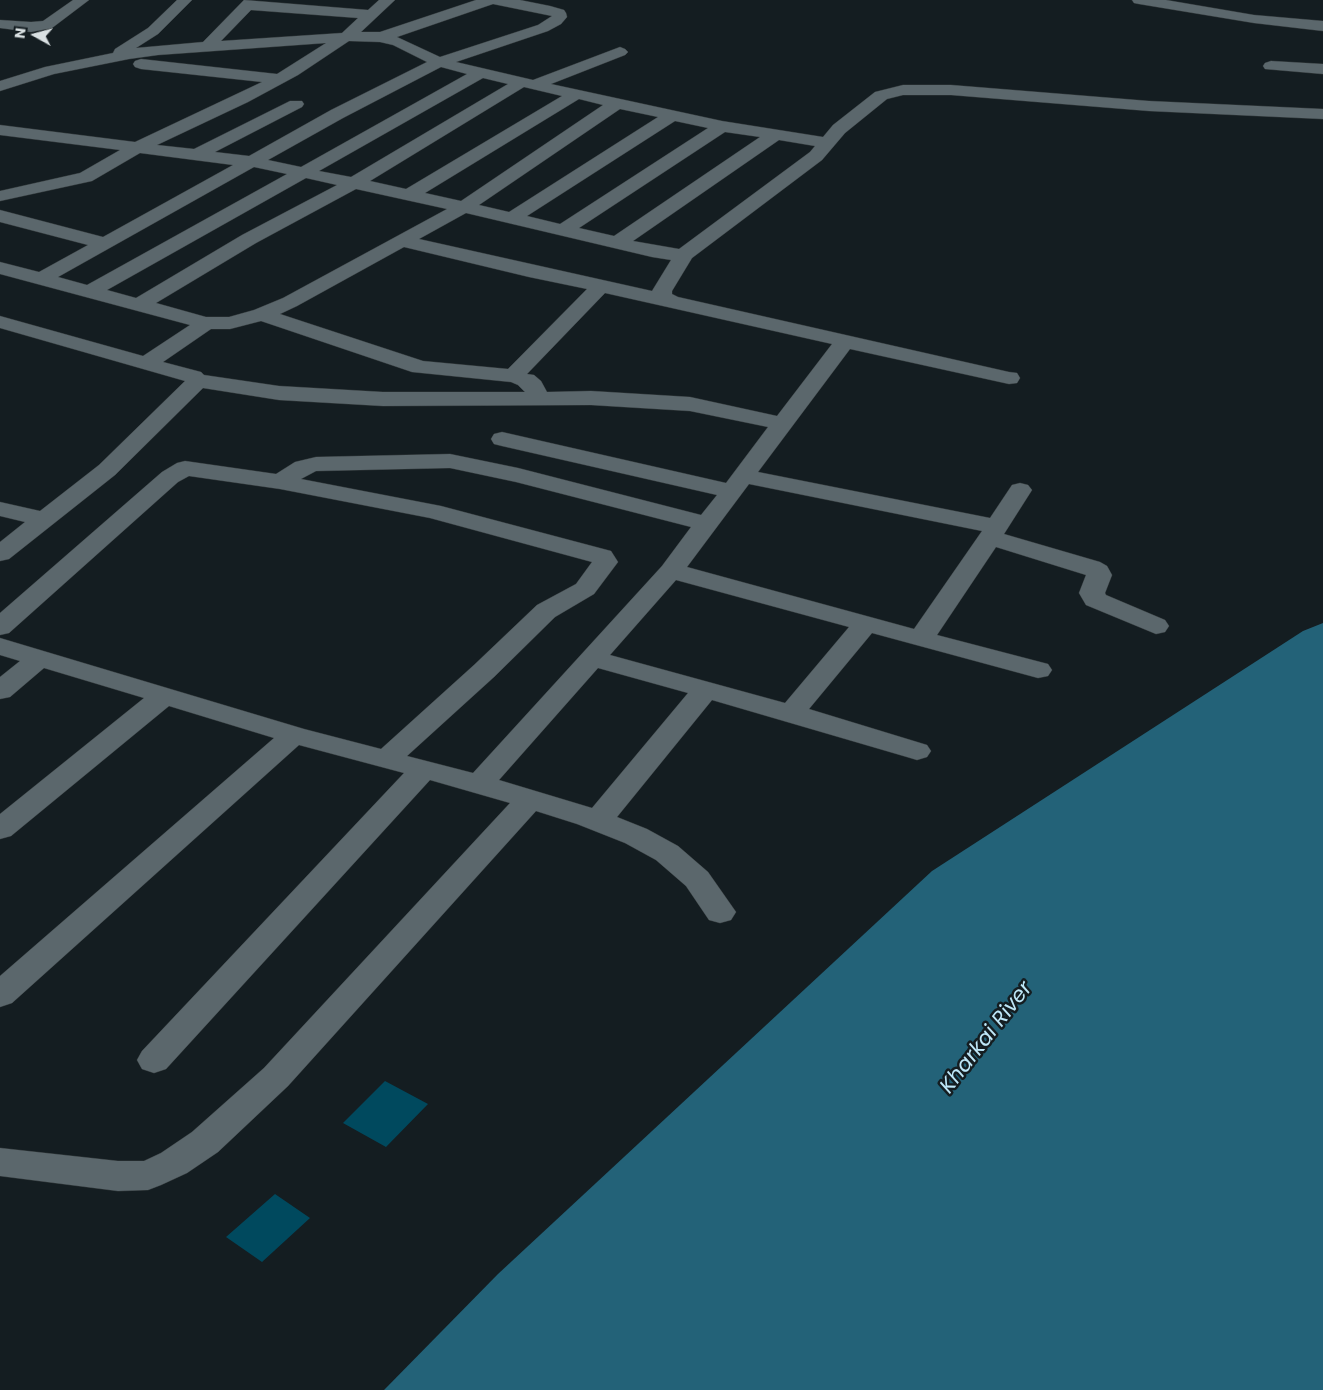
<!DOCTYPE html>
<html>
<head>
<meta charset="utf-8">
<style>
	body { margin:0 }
	#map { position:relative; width:1323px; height:1390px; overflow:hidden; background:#141d21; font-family:Poppins,sans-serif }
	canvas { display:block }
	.north { position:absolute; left:10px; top:10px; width:50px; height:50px; -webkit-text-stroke:4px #141d21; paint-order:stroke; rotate:277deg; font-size:14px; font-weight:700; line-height:20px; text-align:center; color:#d9e0e2 }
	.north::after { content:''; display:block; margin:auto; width:18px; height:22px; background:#d9e0e2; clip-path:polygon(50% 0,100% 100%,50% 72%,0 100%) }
</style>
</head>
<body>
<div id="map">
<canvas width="1323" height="1390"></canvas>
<div class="north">N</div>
</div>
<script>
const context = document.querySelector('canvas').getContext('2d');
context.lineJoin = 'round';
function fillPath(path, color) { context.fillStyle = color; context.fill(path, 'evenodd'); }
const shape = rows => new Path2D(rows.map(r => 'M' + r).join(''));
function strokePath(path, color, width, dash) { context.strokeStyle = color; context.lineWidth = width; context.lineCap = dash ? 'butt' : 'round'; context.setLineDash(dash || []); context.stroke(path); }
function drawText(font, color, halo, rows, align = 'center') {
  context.font = font + ' Poppins,sans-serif'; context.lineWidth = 5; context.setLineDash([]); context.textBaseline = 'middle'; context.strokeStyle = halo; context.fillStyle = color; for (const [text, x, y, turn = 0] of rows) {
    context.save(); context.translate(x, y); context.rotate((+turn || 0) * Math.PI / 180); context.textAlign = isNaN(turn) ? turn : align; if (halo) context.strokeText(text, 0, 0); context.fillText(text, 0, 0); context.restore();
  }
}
const water = shape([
	[1323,623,1323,1390,384,1390,498,1274,932,871,1303,631]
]);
const building = shape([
	[385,1081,428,1104,386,1147,343,1123],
	[275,1194,310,1218,262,1262,226,1237]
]);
const minor = shape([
	[73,0,89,0,52,28,31,32,0,28,0,20,31,22,43,21,73,0],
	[177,0,192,0,158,34,136,48,203,42,244,0,368,10,379,0,395,0,361,32,380,32,476,0,520,0,550,6,564,10,566,13,567,17,561,24,548,31,456,62,533,80,620,47,625,49,628,52,625,55,551,84,722,121,823,137,833,125,875,92,903,85,951,85,1149,101,1323,109,1323,119,1149,111,951,95,903,95,887,99,845,133,822,160,692,258,672,291,672,294,678,297,1009,372,1017,373,1020,378,1017,383,1009,384,850,349,758,472,990,518,1012,485,1020,483,1028,485,1032,490,1004,534,1100,562,1107,566,1112,575,1105,593,1106,595,1165,620,1169,626,1165,632,1156,634,1086,605,1079,593,1086,575,996,547,937,635,1048,664,1052,670,1048,676,1038,678,872,633,809,709,927,745,931,751,927,757,917,760,907,757,712,700,617,817,647,829,678,846,708,872,736,912,731,920,720,923,709,920,686,886,656,860,625,843,577,824,536,811,288,1086,218,1152,187,1173,161,1185,148,1190,118,1191,0,1176,0,1148,118,1161,144,1161,161,1153,192,1132,264,1068,510,803,430,780,166,1069,154,1073,142,1069,137,1060,142,1051,404,773,299,745,12,1003,0,1007,0,976,274,738,169,706,11,836,0,839,0,814,144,698,44,668,10,697,0,699,0,677,20,661,0,655,0,638,304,729,381,749,474,665,537,605,576,584,592,562,430,518,280,489,189,476,178,482,9,633,0,635,0,613,162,472,177,463,185,461,276,474,295,462,316,457,450,454,518,468,701,515,717,495,502,446,494,444,491,439,494,434,502,432,726,483,768,427,690,411,591,405,383,406,279,400,203,388,115,475,9,559,0,561,0,542,25,522,0,516,0,502,40,511,99,465,185,381,0,328,0,316,143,356,190,325,0,274,0,262,39,272,88,245,0,222,0,210,103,237,233,165,140,153,92,181,0,201,0,191,80,173,120,150,0,135,0,125,135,142,262,82,141,69,135,67,133,64,135,61,141,59,277,74,326,43,158,55,129,59,54,74,0,91,0,81,45,67,113,53,115,49,148,28,177,0],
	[493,4,552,16,538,25,440,57,397,37,493,4],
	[251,10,358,18,342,33,221,41,251,10],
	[349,41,380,42,393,45,427,62,331,110,249,156,215,152,302,107,304,104,302,101,290,101,194,149,157,145,248,102,298,75,349,41],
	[441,67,467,74,301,167,268,160,343,118,441,67],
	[483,78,508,84,351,177,319,171,483,78],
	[524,87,562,96,406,189,370,181,524,87],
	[579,99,603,105,461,201,425,193,579,99],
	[620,109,658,117,509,212,479,205,620,109],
	[675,121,708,128,560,224,527,216,675,121],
	[725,132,760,137,614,236,579,228,725,132],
	[779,140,815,146,810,152,679,249,633,241,779,140],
	[254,167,287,174,87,285,58,277,254,167],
	[306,178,337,185,242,235,136,298,107,290,306,178],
	[356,189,447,209,283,298,254,310,229,317,206,317,156,303,256,243,356,189],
	[466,213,652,257,671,260,652,291,419,239,466,213],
	[404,247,529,277,587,289,508,369,423,361,280,314,297,306,404,247],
	[605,293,663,306,832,344,777,416,690,397,591,391,547,392,541,381,534,375,527,374,605,293],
	[261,321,412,372,511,382,518,385,525,392,383,392,279,386,204,375,201,372,163,362,211,329,230,329,261,321],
	[450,468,516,482,691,527,662,566,473,773,407,756,494,677,555,617,594,594,618,562,611,551,441,506,301,479,316,471,450,468],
	[749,484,982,531,914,629,687,567,749,484],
	[676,580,849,627,785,703,610,655,676,580],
	[598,668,688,693,592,808,499,780,598,668],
	[1132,0,1166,0,1254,15,1323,21,1323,31,1254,23,1139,4,1134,3,1132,0],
	[1271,61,1323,64,1323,74,1265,69,1263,66,1265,63,1271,61]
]);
const nearWaternames = [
	["Kharkai River",987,1038,-52]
];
fillPath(water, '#236278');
fillPath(building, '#00495e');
strokePath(minor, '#31383a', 1);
fillPath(minor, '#5b676c');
drawText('italic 21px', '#bee7f8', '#141d21', nearWaternames);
</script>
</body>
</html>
